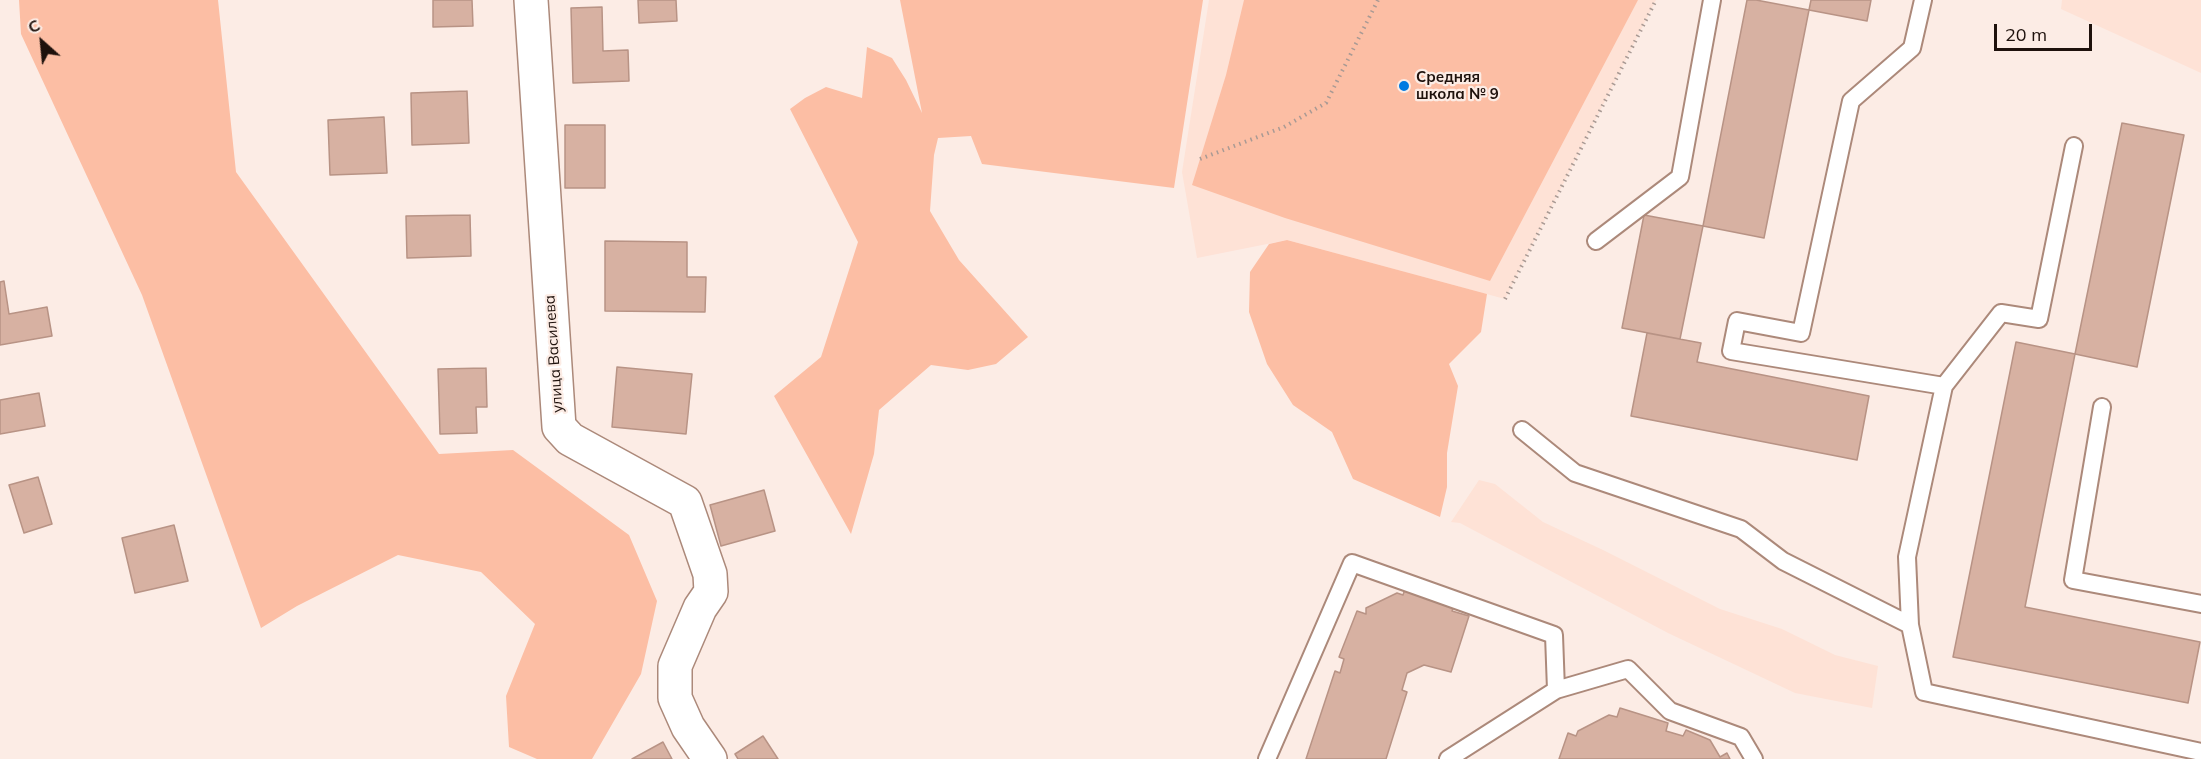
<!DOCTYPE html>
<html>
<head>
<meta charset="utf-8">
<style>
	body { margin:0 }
	#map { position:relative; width:2201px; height:759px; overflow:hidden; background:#fcece5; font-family:Mulish,sans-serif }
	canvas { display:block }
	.north { position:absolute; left:12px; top:12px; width:60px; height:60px; -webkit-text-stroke:4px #fcece5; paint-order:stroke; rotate:333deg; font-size:16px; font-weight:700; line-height:24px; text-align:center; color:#1e110c }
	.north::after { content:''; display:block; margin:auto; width:21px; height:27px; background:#1e110c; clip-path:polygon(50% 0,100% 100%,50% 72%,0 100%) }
	.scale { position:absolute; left:1994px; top:24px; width:98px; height:27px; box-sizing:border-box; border:3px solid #1e110c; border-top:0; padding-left:8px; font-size:18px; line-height:21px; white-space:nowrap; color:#1e110c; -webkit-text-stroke:4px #fcece5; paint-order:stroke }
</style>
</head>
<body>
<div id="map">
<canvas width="2201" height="759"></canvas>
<div class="north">С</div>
<div class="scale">20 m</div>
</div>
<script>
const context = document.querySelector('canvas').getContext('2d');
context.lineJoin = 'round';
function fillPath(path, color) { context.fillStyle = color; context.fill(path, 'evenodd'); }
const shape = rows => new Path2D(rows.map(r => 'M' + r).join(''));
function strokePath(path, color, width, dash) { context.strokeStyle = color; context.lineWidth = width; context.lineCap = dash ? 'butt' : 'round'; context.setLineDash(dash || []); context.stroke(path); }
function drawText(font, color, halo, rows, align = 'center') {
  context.font = font + ' Mulish,sans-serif'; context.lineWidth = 4.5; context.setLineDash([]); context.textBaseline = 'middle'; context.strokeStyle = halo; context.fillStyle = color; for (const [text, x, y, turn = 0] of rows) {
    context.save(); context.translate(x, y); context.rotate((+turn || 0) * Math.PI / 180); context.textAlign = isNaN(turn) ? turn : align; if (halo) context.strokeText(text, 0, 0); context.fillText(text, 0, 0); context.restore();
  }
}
const built = shape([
	[1209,0,1656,0,1505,299,1287,240,1197,258,1182,172],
	[2062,0,2201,0,2201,73,2061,9],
	[1479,480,1495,484,1543,522,1603,550,1720,609,1782,629,1835,655,1878,666,1872,708,1795,693,1668,633,1460,523,1451,522]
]);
const green = shape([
	[19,0,218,0,236,172,439,454,513,450,629,535,657,601,641,674,592,759,537,759,509,747,506,696,535,624,481,572,398,555,297,606,261,628,142,295,21,34],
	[900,0,1203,0,1174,188,982,164,971,136,938,138,934,155,930,211,959,260,1028,337,996,364,968,370,931,365,879,410,874,454,851,534,774,396,821,357,858,242,790,109,805,98,826,87,862,98,867,47,892,58,906,80,922,113],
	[1244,0,1638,0,1490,281,1285,218,1192,185,1226,75],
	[1287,240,1487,294,1481,332,1449,364,1458,386,1447,453,1447,487,1440,517,1353,479,1332,432,1293,405,1267,364,1249,312,1250,272,1269,244]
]);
const building = shape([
	[433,0,472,0,473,26,433,27,433,0],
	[638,0,676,0,677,21,639,23,638,0],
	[1747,0,1756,0,1809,10,1764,238,1703,226,1747,0],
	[1811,0,1871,0,1867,21,1809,10,1811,0],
	[602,7,603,51,628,50,629,81,573,83,571,8,602,7],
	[467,91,469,143,412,145,411,93,467,91],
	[384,117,387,173,330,175,328,120,384,117],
	[2122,123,2184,135,2137,367,2075,354,2122,123],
	[565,125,605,125,605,188,565,188,565,125],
	[470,215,471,256,407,258,406,216,470,215],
	[1644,215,1703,226,1680,339,1622,328,1644,215],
	[605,241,687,242,687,277,706,277,705,312,605,311,605,241],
	[4,281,9,314,47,307,52,336,0,345,0,282,4,281],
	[1647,333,1701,343,1697,362,1869,396,1857,460,1631,416,1647,333],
	[2016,342,2075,354,2025,607,2200,642,2188,703,1953,657,2016,342],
	[617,367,692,374,686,434,612,427,617,367],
	[486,368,487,407,476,407,477,433,440,434,438,369,486,368],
	[39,393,45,426,0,434,0,400,39,393],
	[38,477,52,524,24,533,9,485,38,477],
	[764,490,775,531,721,546,710,505,764,490],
	[174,525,188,581,135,593,122,538,174,525],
	[1406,586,1455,602,1452,611,1469,616,1451,672,1424,665,1407,673,1402,690,1407,692,1386,759,1306,759,1335,671,1340,673,1344,659,1339,657,1357,611,1366,614,1366,608,1397,593,1403,595,1406,586],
	[1620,708,1668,723,1666,731,1683,736,1686,730,1710,740,1720,757,1727,753,1730,759,1559,759,1568,733,1576,736,1578,731,1609,715,1617,717,1620,708],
	[763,736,778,759,738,759,735,754,763,736],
	[663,742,672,759,632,759,663,742]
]);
const path = shape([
	[1200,159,1284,127,1326,103,1378,0],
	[1505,299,1656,0]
]);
const lane = shape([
	[1923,0,1912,48,1851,101,1801,333,1737,321,1731,351,1944,386,1907,557,1910,625,1924,692,2201,752],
	[1596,241,1680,177,1712,0],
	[1944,386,2001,313,2039,319,2074,146],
	[2102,407,2073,580,2201,604],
	[1522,430,1575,473,1741,529,1783,561,1910,625],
	[1267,759,1352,563,1554,635,1556,690],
	[1448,759,1556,690,1628,669,1670,711,1741,737,1754,759]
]);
const street = shape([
	[531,0,559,427,570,439,685,502,710,574,711,592,700,608,675,666,675,698,688,727,710,759]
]);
const markers = [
	[1404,86,6,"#007ae1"]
];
const poiNames = [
	["Средняя",1416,77],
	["школа № 9",1416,94]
];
const streetNames = [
	["улица Василева",554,354,-94]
];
fillPath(built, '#fee2d6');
fillPath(green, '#fcbea4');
fillPath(building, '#d7b1a2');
strokePath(building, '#b89385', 1.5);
strokePath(lane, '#ac897a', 20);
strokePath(street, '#ac897a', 36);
strokePath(path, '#a99a94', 4, [1.5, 4.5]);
strokePath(lane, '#fff', 16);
strokePath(street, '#fff', 33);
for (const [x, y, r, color] of markers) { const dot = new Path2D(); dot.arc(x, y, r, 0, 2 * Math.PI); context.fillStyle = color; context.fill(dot); strokePath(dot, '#fcece5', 2); }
drawText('bold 15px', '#1e110c', '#fcece5', poiNames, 'left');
drawText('15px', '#1e110c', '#fcece5', streetNames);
</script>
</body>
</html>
